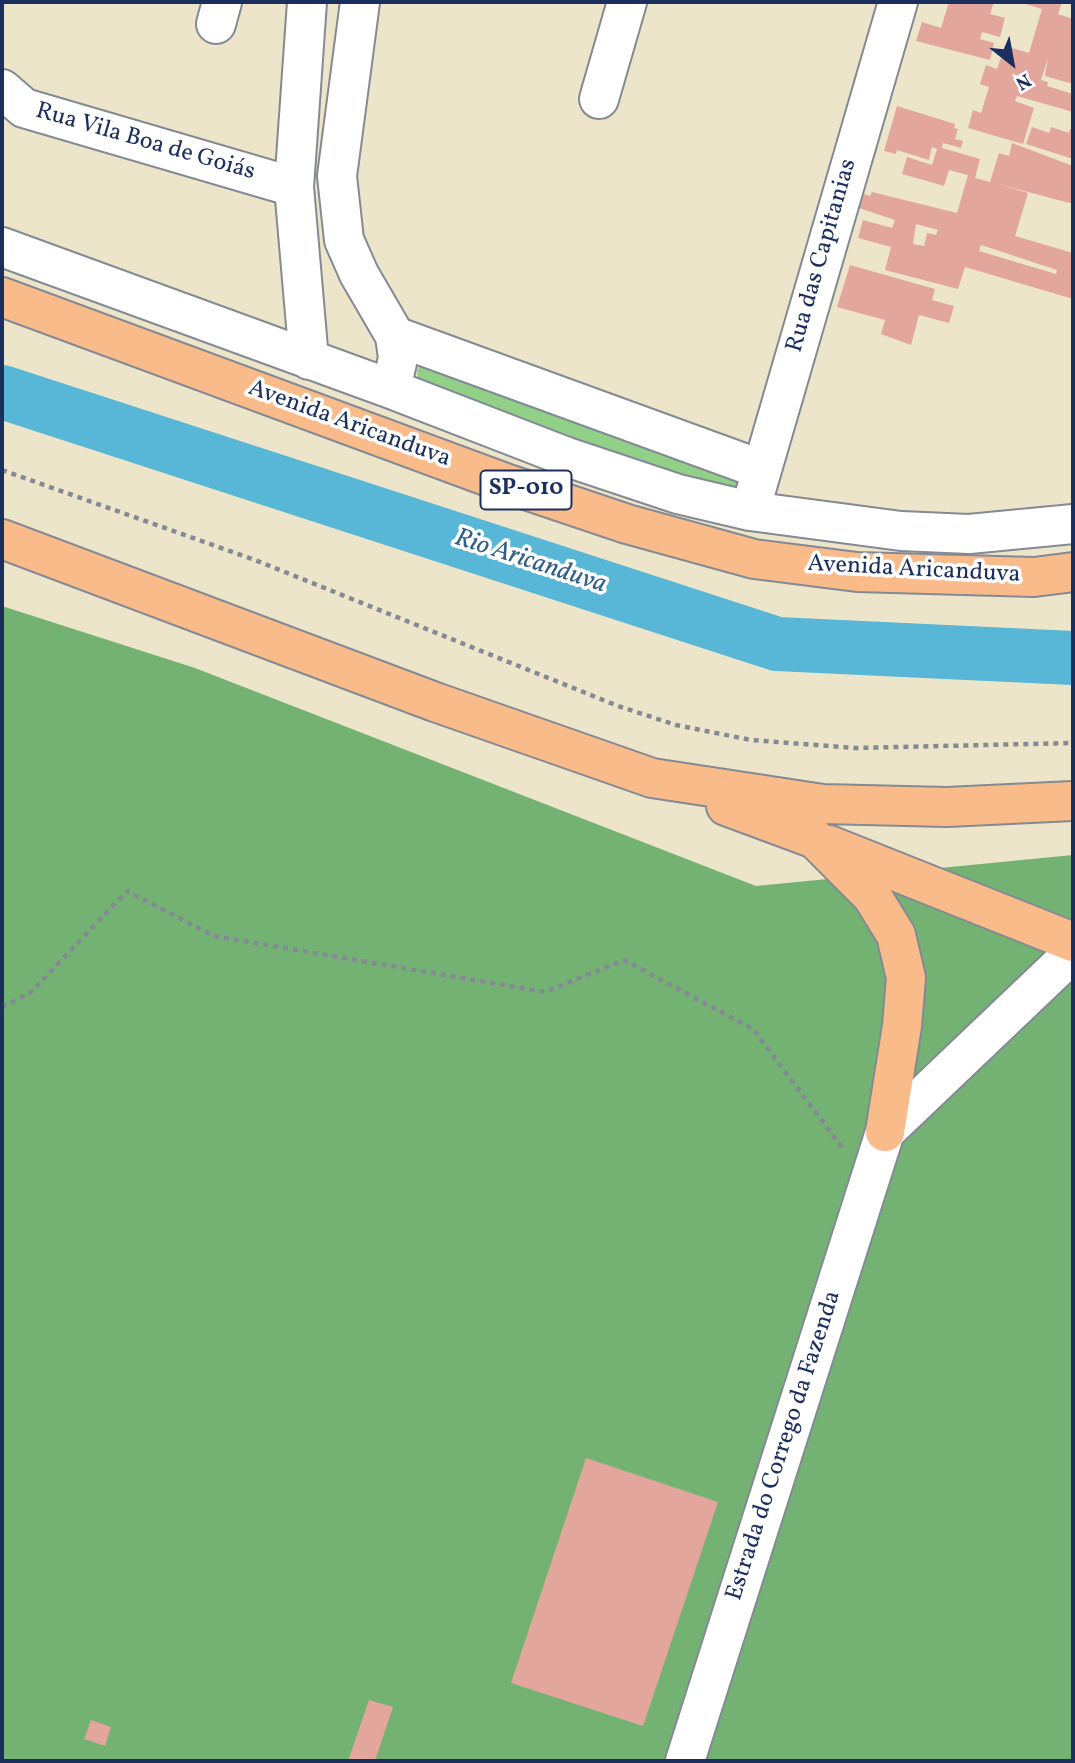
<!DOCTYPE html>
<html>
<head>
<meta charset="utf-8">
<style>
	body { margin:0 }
	#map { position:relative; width:1075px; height:1763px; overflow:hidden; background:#ede5c9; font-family:Vollkorn,serif }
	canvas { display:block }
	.frame { position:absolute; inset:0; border:4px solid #1b2f5e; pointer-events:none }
	.north { position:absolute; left:977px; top:28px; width:70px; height:70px; -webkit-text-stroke:5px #fff; paint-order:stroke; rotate:149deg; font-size:19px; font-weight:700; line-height:28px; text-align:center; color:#1b2f5e }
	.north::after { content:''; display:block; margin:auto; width:24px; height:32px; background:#1b2f5e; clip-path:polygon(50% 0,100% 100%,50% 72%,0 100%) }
</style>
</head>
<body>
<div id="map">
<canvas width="1075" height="1763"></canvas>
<div class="frame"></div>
<div class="north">N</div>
</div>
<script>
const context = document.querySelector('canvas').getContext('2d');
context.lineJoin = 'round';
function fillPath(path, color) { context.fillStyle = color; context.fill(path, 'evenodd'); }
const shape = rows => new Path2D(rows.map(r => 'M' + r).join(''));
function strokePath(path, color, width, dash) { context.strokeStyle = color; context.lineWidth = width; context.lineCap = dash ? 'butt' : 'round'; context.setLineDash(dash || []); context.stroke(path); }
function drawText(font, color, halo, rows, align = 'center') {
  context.font = font + ' Vollkorn,serif'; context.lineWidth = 7; context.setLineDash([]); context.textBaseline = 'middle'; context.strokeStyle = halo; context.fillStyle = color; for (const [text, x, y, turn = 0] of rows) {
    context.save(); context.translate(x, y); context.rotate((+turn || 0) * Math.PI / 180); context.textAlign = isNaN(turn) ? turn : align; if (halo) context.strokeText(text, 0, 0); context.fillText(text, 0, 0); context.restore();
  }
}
const green = shape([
	[421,363,744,471,743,490,699,483,593,449,418,381,417,371]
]);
const forest = shape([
	[2,606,195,668,756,886,1073,855,1073,1761,2,1761]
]);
const river = shape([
	[2,392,777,644,1073,658]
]);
const building = shape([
	[949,2,994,2,990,14,1005,18,1000,37,982,32,980,39,994,43,990,60,916,41,922,22,941,28],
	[1019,2,1062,2,1058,14,1073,19,1073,84,1045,76,1048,58,1041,80,1048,82,1047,86,1073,94,1073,112,1017,96,1015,101,1034,108,1023,144,968,128,973,110,981,113,989,87,980,84,986,65,997,69,1005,46,1029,53,1042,9],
	[897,106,955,124,954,128,958,129,955,139,963,141,961,148,943,143,942,148,980,159,975,178,990,182,999,153,1009,156,1012,143,1073,166,1073,204,998,184,1028,193,1015,236,1073,253,1073,299,965,267,958,289,885,270,891,247,858,238,863,220,892,228,895,220,859,208,864,194,870,196,872,192,957,213,968,175,949,170,944,186,902,174,907,157,932,165,937,149,932,147,929,160,897,150,896,154,884,151],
	[916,224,938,230,936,235,927,233,924,246,913,244],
	[981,245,1057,270,1056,274,979,251],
	[1032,127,1049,133,1051,127,1069,133,1070,129,1073,131,1073,159,1026,144],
	[850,265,935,289,932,300,954,306,949,323,919,315,911,345,881,334,885,320,837,307],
	[586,1458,718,1502,643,1726,511,1683],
	[369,1700,393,1707,375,1761,348,1761],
	[91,1720,111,1727,105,1746,84,1739]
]);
const path = shape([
	[2,470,255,560,618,706,676,725,751,740,855,748,1073,743],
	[2,1007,30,993,127,891,214,936,545,992,624,960,753,1029,844,1150]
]);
const minor = shape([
	[307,2,294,187,309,360],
	[360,2,337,176,344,240,359,274,395,336,398,358,391,389],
	[216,24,222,2],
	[2,89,24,108,294,187],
	[599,99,627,2],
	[2,247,391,389,567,457,678,494,750,511,901,531,969,534,1073,524],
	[395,336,760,469],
	[750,511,898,2],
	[685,1761,885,1132,1073,953]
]);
const highway = shape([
	[2,297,508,484,627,524,754,559,857,572,1034,577,1073,572],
	[2,539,435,702,652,778,823,804,947,807,1073,801],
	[726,806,815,839,872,896,896,935,906,978,902,1026,885,1132],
	[829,845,1073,942]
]);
const shields = [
	[526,490,91]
];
const shieldNames = [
	["SP-010",526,490]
];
const streetNames = [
	["Rua Vila Boa de Goiás",145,143,16],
	["Rua das Capitanias",823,256,-74],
	["Avenida Aricanduva",349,425,20],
	["Avenida Aricanduva",914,571,3],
	["Estrada do Corrego da Fazenda",785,1446,-72]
];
const waterNames = [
	["Rio Aricanduva",530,563,18]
];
fillPath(green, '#90d087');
fillPath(forest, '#74b274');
strokePath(river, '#58b7d7', 54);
fillPath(building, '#e2a69d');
strokePath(minor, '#848a94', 42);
strokePath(highway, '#848a94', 42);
strokePath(path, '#848a94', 4.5, [5, 5]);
strokePath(minor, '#fff', 38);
strokePath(highway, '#fabb8b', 38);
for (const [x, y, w] of shields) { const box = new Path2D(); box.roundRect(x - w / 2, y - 19.5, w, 39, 5); context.fillStyle = '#fff'; context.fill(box); strokePath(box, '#1b2f5e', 2); }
drawText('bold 23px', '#1b2f5e', null, shieldNames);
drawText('24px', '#1b2f5e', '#fff', streetNames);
drawText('italic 26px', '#305f88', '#fff', waterNames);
</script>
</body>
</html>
